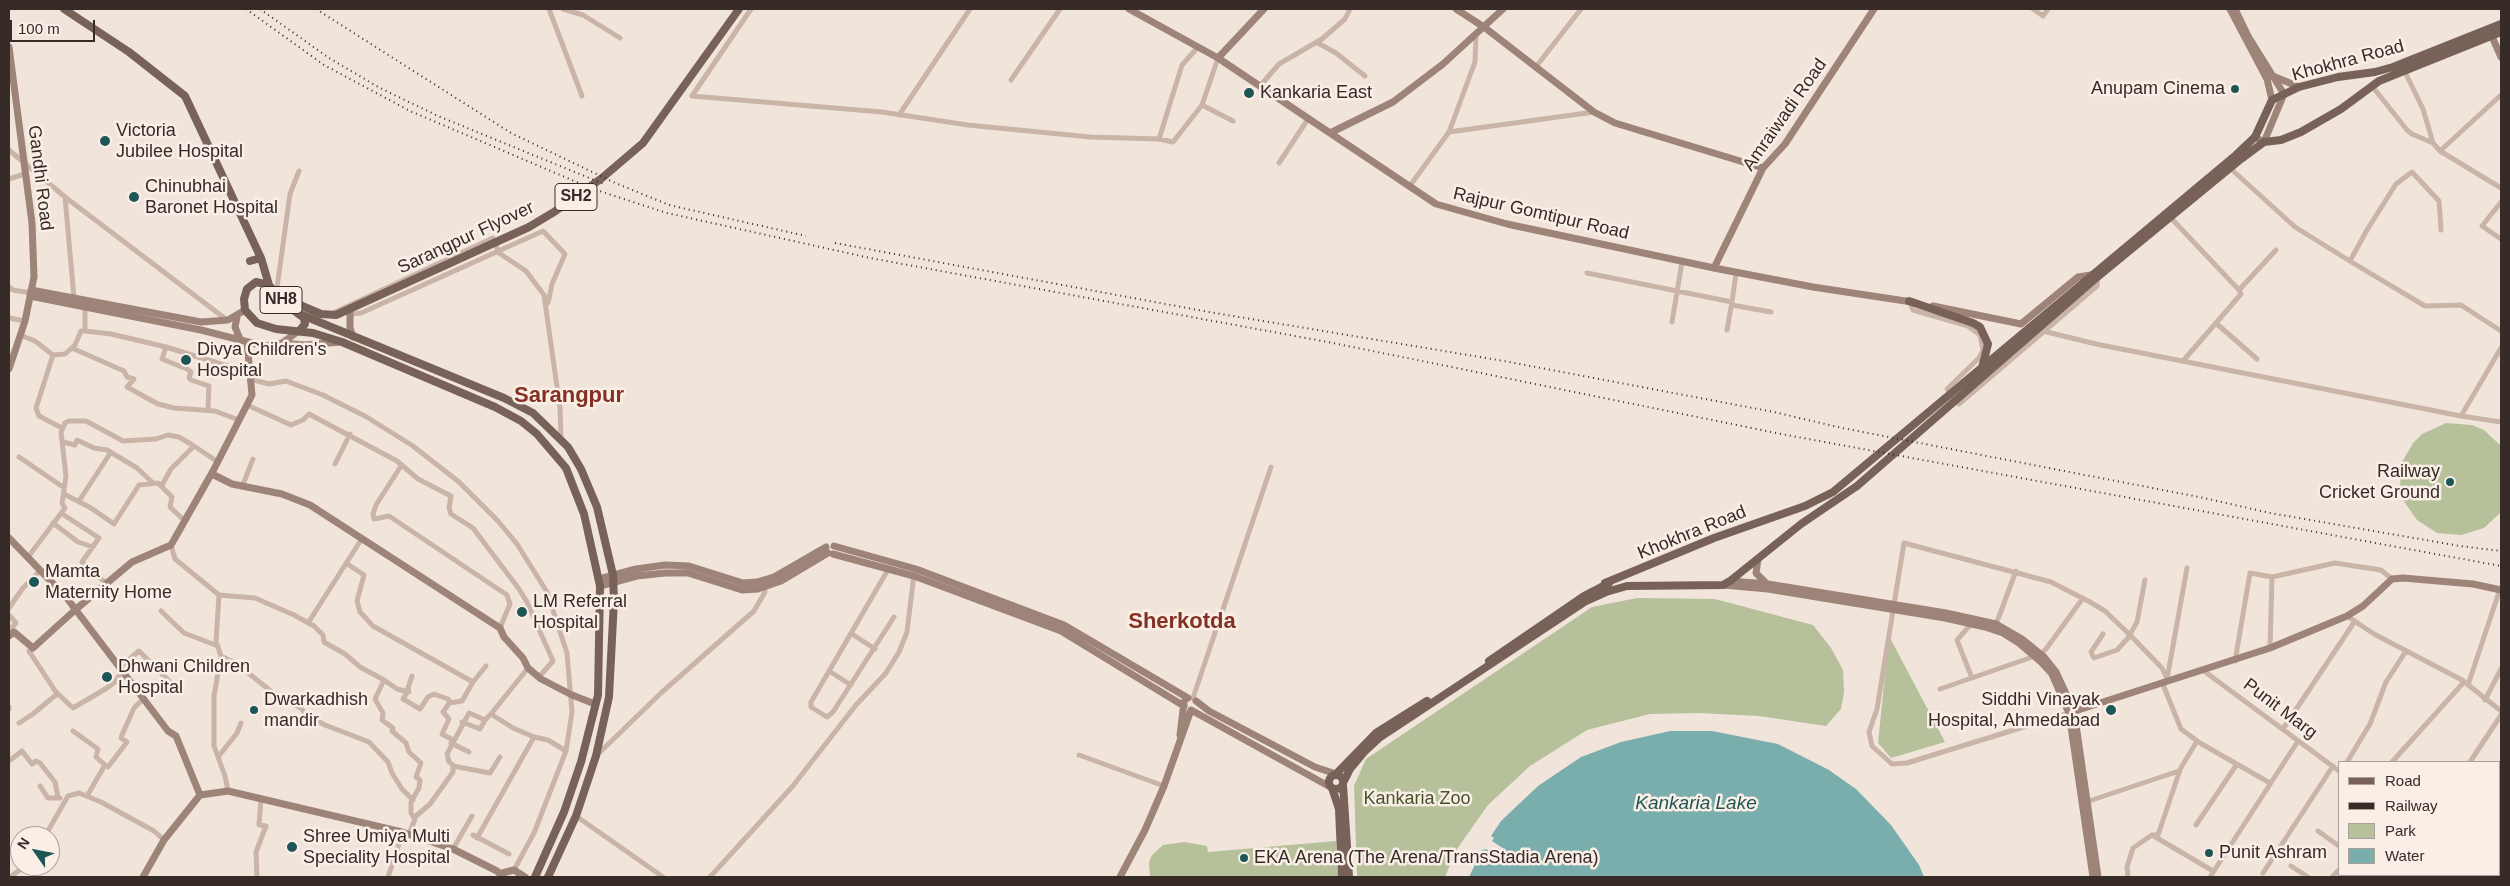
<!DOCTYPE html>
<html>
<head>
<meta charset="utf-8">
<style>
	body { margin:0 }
	#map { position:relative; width:2510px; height:886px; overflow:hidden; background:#f1e5db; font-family:Arial,sans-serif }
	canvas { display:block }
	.frame { position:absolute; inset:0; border:10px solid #362b27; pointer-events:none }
	.legend { position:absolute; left:2338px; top:761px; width:162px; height:115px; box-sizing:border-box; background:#f9efe7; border:1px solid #aba19a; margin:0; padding:6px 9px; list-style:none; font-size:15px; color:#362b27 }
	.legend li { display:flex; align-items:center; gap:10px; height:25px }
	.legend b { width:25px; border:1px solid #aba19a }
	.north { position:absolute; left:10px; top:826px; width:50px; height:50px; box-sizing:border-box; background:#f9efe7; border:1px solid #aba19a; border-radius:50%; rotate:303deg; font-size:14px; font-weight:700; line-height:20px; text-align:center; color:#362b27 }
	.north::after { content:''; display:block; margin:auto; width:18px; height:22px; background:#1e5656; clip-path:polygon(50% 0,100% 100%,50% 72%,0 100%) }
	.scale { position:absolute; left:10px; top:20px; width:85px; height:22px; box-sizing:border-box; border:2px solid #362b27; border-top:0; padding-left:6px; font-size:15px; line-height:18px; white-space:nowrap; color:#362b27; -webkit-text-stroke:4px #f9efe7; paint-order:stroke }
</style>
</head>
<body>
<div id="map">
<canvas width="2510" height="886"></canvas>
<div class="frame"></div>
<ul class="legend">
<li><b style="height:6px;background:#776159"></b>Road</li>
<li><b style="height:6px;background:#362b27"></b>Railway</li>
<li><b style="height:14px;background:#b6c09b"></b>Park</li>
<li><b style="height:14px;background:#7aaeac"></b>Water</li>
</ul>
<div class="north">N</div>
<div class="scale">100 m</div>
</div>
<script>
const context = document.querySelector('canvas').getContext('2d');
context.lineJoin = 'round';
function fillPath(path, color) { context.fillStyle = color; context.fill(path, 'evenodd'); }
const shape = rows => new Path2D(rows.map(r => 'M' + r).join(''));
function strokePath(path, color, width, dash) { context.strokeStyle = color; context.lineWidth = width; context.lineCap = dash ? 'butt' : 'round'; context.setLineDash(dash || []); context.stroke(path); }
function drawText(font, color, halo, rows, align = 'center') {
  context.font = font + ' Arial,sans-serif'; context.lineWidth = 5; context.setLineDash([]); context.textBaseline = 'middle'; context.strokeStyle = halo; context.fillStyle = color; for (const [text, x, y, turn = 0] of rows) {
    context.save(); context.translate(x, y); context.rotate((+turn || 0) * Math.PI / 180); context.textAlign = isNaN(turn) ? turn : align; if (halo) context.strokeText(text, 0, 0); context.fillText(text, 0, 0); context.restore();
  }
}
const green = shape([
	[2446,423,2472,425,2484,430,2501,446,2501,512,2484,528,2461,535,2437,533,2417,520,2403,500,2400,488,2401,464,2413,443,2422,434],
	[1637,598,1715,599,1813,625,1831,648,1843,670,1844,692,1841,709,1826,726,1759,716,1699,713,1650,714,1587,730,1530,766,1488,805,1457,849,1445,877,1357,877,1354,786,1366,759,1592,607],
	[1889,636,1945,742,1891,758,1878,743],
	[1336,841,1338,877,1150,877,1149,862,1152,855,1163,845,1184,842,1207,846,1208,852],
	[2376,875,2460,875,2458,877,2376,877]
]);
const water = shape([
	[1670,731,1712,731,1778,744,1829,770,1856,789,1891,825,1919,865,1924,877,1469,877,1482,850,1486,849,1498,857,1504,849,1492,841,1494,838,1491,836,1501,821,1538,786,1581,757,1621,742]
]);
const street = shape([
	[549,9,582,96],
	[563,9,583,15,620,38],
	[751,9,692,96,882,112,968,125,1090,137,1159,139,1182,65,1198,47],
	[2033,9,2043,16,2048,9],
	[1316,42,1336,53,1365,76],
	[1535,68,1581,9],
	[2404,70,2423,109,2433,143,2440,151],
	[1011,80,1060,9],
	[1260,86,1279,64,1322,39,1345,19,1350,9],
	[2372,86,2407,130,2412,134,2433,143],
	[2501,95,2440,151,2501,188],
	[1202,105,1218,58],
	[899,115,970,9],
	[1449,132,1594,112],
	[1159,139,1173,142,1202,105,1233,121],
	[9,150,65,197,227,320],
	[1279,163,1308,119],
	[2230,168,2295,227,2353,263,2425,306,2461,305,2501,331],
	[9,179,25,174],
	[1409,187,1449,132,1475,62,1476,35],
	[65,197,74,298],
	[2501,202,2482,226,2501,239],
	[2170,217,2239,290,2241,294,2183,361],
	[2350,261,2367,230,2396,184,2412,172,2439,201,2441,230],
	[1587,273,1732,302,1736,273],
	[9,287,13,290,31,293],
	[2239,290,2276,250],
	[276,295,290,194,299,171],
	[1909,301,1913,310,1968,326,1980,335,1983,350,1979,358,1947,389,1959,404,2097,286,2098,276],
	[1732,305,1771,312],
	[85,306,85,331,111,334,166,347],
	[333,313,493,238,499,253,526,271,544,295,560,408,561,439],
	[350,314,361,313,543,231,565,254,552,284,548,303],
	[9,318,25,321],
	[1672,322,1682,262],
	[2217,324,2257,359],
	[1727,330,1732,302],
	[2047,332,2096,344,2461,416,2501,348],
	[20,335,35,341,53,355],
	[72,348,124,371,127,377,134,379,127,387,158,404,174,408,215,411,239,420],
	[250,379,269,384,286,381,323,395,365,416,413,446,459,482,498,521,517,544,547,592,567,653,572,712,566,751,534,833,514,870],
	[247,405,291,425,303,420,309,414,397,461,418,479,451,496,449,508,451,514,473,528,519,589,527,602,553,661,539,677],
	[208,410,209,386,191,380,189,378,191,372,187,369,162,359,166,347,250,373],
	[2461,416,2501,422],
	[62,428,39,416,36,408,53,355,65,354,75,345,81,331,85,331],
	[63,442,75,445,77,440,94,448,107,450,137,468,153,483],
	[19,457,63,487],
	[335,464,350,434],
	[401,466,376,505,373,514,374,519,389,516,507,595,510,604,500,628],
	[162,485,171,469,194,446,218,462],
	[242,487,253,459],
	[63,497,66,476,61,432,65,423,69,421,86,421,123,441,156,439,168,435,179,437,194,446],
	[79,501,111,452],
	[61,513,99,538,82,562,106,583],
	[53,523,78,542,93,547],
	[171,545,175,559,219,595,216,642,221,656,214,696,214,746,225,776,228,791],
	[28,557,65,508,62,503,63,497,66,495,91,508,114,524,139,485,158,483,172,497,170,507,185,521],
	[346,563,364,575,357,601,360,612,373,626,473,682],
	[889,568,811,702,811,707,827,717,833,712,894,617],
	[2272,577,2335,563,2381,570,2392,579],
	[219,595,255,598,294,615,314,626,323,635,324,642,345,654,360,667,384,680,375,699,383,713,382,720,393,728,392,731,406,743,409,752,421,763,416,777,420,780,419,788,411,802,411,813,415,819,409,834],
	[9,608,23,588,41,570],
	[161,611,184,633,218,646],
	[9,615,16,623,10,630,13,633],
	[2347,616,2374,634,2462,680,2501,711],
	[308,623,361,540],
	[1971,624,1957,640,1972,678],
	[1995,627,2016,571],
	[852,634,875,649],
	[2103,634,2091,652,2094,658,2117,650,2128,638,2137,622,2145,580],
	[33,648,29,651,56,692,73,708,107,688,115,682,123,670],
	[221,656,237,664,272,692,301,708,306,715,325,725,369,742,388,762,392,773,402,789,413,800],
	[2235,661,2250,573,2272,577,2270,648],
	[121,666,139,651,180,692],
	[829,671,851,685],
	[2204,671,2339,771],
	[2167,679,2187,568],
	[384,680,397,689,409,692,408,688,412,676],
	[2162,682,2181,729,2200,743,2270,783],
	[2468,685,2500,589],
	[1940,689,2041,654,2046,649,2083,598],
	[408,691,403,699,420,709,428,697,434,694,448,699,450,702,443,712,449,719,442,734,453,740],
	[1193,698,1271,467],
	[2485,700,2501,669],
	[449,703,462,701,473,682,486,666],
	[9,707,9,709],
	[2069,713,1907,763,1892,764,1872,746,1869,732,1877,709,1904,543,2051,582,2090,602,2105,611,2130,635,2162,668,2167,679],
	[491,714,528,668],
	[462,722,480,729,485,720],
	[19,723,33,714,57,694],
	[2283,729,2355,621],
	[73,731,98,749,96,757,105,765],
	[451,743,469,752],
	[1079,755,1164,786],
	[596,756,661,693,754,611,765,592,764,584],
	[218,757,237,733,241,723],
	[9,761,22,751,32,764,36,761,40,763,55,782,58,797],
	[2347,762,2370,724,2386,682,2406,651],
	[2392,762,2464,682],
	[2470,762,2501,715],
	[453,766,490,773,500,757],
	[40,786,48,798,60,798],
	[87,796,105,765,108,767,127,742,121,738,122,735,134,708,144,698],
	[2089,801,2179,771,2197,741],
	[576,816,663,877],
	[415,817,430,804,453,772,453,765,449,762,447,754,469,713,485,720,491,714,513,728,534,737,548,740,566,751],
	[2196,825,2237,764],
	[2318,831,2339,846],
	[473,835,509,854],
	[2152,835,2158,835,2180,770],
	[45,836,68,796,79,793,101,802,154,831,164,840],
	[477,838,534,737],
	[453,849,472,816],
	[2291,866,2308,877],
	[2499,870,2501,872],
	[2263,873,2333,766],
	[2373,875,2373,877],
	[2477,875,2477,877],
	[10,877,25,866],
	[257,877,256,852,266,826,259,825,261,799],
	[388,877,400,841,399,831],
	[710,877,792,787,856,705,886,673,899,652,907,632,914,574],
	[2128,877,2127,867,2133,848,2152,835,2213,871],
	[2210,877,2298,741],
	[2332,877,2339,870]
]);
const secondary = shape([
	[1129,9,1218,58,1436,204,1507,224,1714,268,1813,287,1912,302],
	[1456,9,1484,27,1594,112,1615,123,1763,168],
	[2230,9,2267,79,2272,100],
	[2235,9,2248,36,2284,94,2264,142,2255,137],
	[2490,32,2501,57],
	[9,47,32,223,34,277,25,321,9,369],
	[1218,58,1264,9],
	[2273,76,2299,87],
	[1330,133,1393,102,1443,64,1503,9],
	[1714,268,1763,168,1785,144,1874,9],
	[31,290,201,322,228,320,245,310],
	[30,296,201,330,264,346,282,343,300,330],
	[1933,306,2021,324,2078,277,2091,275],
	[350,314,350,328,353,337],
	[237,317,235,327,240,339],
	[282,343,304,345,341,342],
	[212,474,232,484,282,494,310,505,500,628,504,637,523,658,528,668,541,679,572,695,595,704],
	[9,538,66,597,168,731,176,736,200,795],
	[834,546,916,569,1064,625,1188,698],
	[833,554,914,576,1061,631,1184,706],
	[1758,559,1756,573,1767,584],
	[599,579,636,569,665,565,689,566,743,583,757,582,774,577,826,547],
	[1730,581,1768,584,1946,613,1996,624,2022,639,2044,657,2056,672,2074,711,2098,877],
	[1723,585,1768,589,1945,618,1985,627,2003,633,2019,643,2040,661,2052,674,2069,713,2093,877],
	[600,586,637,576,665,573,688,573,742,590,758,589,781,581,828,553],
	[9,636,14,632,33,648,75,610,132,562,171,545,213,471,252,395,247,342],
	[1196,701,1209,711,1315,767,1336,774],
	[2072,712,2270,648,2347,616,2363,606,2392,579,2403,578,2473,584,2501,590],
	[1180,735,1184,702],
	[2499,826,2501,822],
	[502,873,514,870,525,877],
	[143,877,164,840,200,795,228,791,402,832,453,849,497,871,503,877],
	[1120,877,1145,830,1164,786,1191,710,1332,788],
	[2463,877,2465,875]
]);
const primary = shape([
	[64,9,129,52,185,96,261,258,269,285],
	[250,261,261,258],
	[279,296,321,314,336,315,529,227,554,212,602,178,643,143,739,9],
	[1909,301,1973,323,1980,327,1988,344,1982,368],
	[302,315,504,398,533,413,568,447,581,469,597,507,613,575,614,600,609,697,596,756,576,816,548,877],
	[300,330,305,324,304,318,284,303,269,285,256,282,247,289,244,299,245,310,257,323,276,329,313,333,342,342,495,407,521,421,537,434,566,468,584,514,600,586,598,695,581,762,564,812,535,877],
	[1605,583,1714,538,1805,506,1833,492,2236,155,2255,137,2272,100,2299,87,2338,77,2375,72,2393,67,2501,24],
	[1489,661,1584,596,1609,583],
	[1336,774,1376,733,1427,701],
	'1329 782a7 7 0 1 1 14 0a7 7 0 1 1-14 0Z',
	[1344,781,1350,769,1365,751,1379,738,1586,601,1606,592,1627,586,1723,585,1730,581,1801,524,1857,486,2095,279,2241,159,2264,142,2281,140,2301,132,2341,109,2379,81,2501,32],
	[1343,785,1349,877],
	[1332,788,1339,809,1342,877]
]);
const rail = shape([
	[246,9,324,65,410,111,593,189,667,213,870,258,1333,343,1781,434,2501,566],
	[260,9,329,58,380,88,438,116,604,184],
	[316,9,511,133,613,182,669,205,806,236],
	[835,243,1209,312,1504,361,1774,412,1842,428,2204,498,2270,513,2460,546,2501,551]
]);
const markers = [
	[2235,89,5,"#1e5656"],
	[1249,93,6,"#1e5656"],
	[105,141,6,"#1e5656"],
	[134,197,6,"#1e5656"],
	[186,360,6,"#1e5656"],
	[2450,482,5,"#1e5656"],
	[34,582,6,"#1e5656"],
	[522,612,6,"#1e5656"],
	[107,677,6,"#1e5656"],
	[254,710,5,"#1e5656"],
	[2111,710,6,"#1e5656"],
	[292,847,6,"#1e5656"],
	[2209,853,5,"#1e5656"],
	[1244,858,5,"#1e5656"]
];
const shields = [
	[576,197,42],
	[281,300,42]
];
const shieldNames = [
	["SH2",576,197],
	["NH8",281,300]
];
const streetNames = [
	["Khokhra Road",2348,61,-15],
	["Amraiwadi Road",1785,115,-55],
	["Gandhi Road",40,178,83],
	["Rajpur Gomtipur Road",1541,214,13],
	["Sarangpur Flyover",466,238,-25],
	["Khokhra Road",1692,533,-22],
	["Punit Marg",2280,709,37]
];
const poiNames = [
	["Anupam Cinema",2225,89,"right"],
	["Kankaria East",1260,93],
	["Victoria",116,131],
	["Jubilee Hospital",116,152],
	["Chinubhai",145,187],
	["Baronet Hospital",145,208],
	["Divya Children's",197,350],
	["Hospital",197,371],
	["Railway",2440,472,"right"],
	["Cricket Ground",2440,493,"right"],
	["Mamta",45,572],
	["Maternity Home",45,593],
	["LM Referral",533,602],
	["Hospital",533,623],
	["Dhwani Children",118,667],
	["Hospital",118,688],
	["Dwarkadhish",264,700],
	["mandir",264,721],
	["Siddhi Vinayak",2100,700,"right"],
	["Hospital, Ahmedabad",2100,721,"right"],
	["Shree Umiya Multi",303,837],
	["Speciality Hospital",303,858],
	["Punit Ashram",2219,853],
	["EKA Arena (The Arena/TransStadia Arena)",1254,858]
];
const parkNames = [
	["Kankaria Zoo",1417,799]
];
const waterNames = [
	["Kankaria Lake",1696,804]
];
const districtNames = [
	["Sarangpur",569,396],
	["Sherkotda",1182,622]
];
fillPath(green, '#b6c09b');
fillPath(water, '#7aaeac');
strokePath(street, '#c9b4a7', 5);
strokePath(secondary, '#9d8378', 7);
strokePath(primary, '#776159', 8);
strokePath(rail, '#362b27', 2, [1, 4]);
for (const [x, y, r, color] of markers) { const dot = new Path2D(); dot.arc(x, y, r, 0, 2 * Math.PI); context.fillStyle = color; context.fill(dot); strokePath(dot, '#f9efe7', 2); }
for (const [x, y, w] of shields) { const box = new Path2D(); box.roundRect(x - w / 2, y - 13.5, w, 27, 4); context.fillStyle = '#f9efe7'; context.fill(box); strokePath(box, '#362b27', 1); }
drawText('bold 16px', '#362b27', null, shieldNames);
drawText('18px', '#362b27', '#f9efe7', streetNames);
drawText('18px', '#362b27', '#f9efe7', poiNames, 'left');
drawText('18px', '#48532c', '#f9efe7', parkNames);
drawText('italic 19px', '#1e5656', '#f9efe7', waterNames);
drawText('bold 22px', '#833122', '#f9efe7', districtNames);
</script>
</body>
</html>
